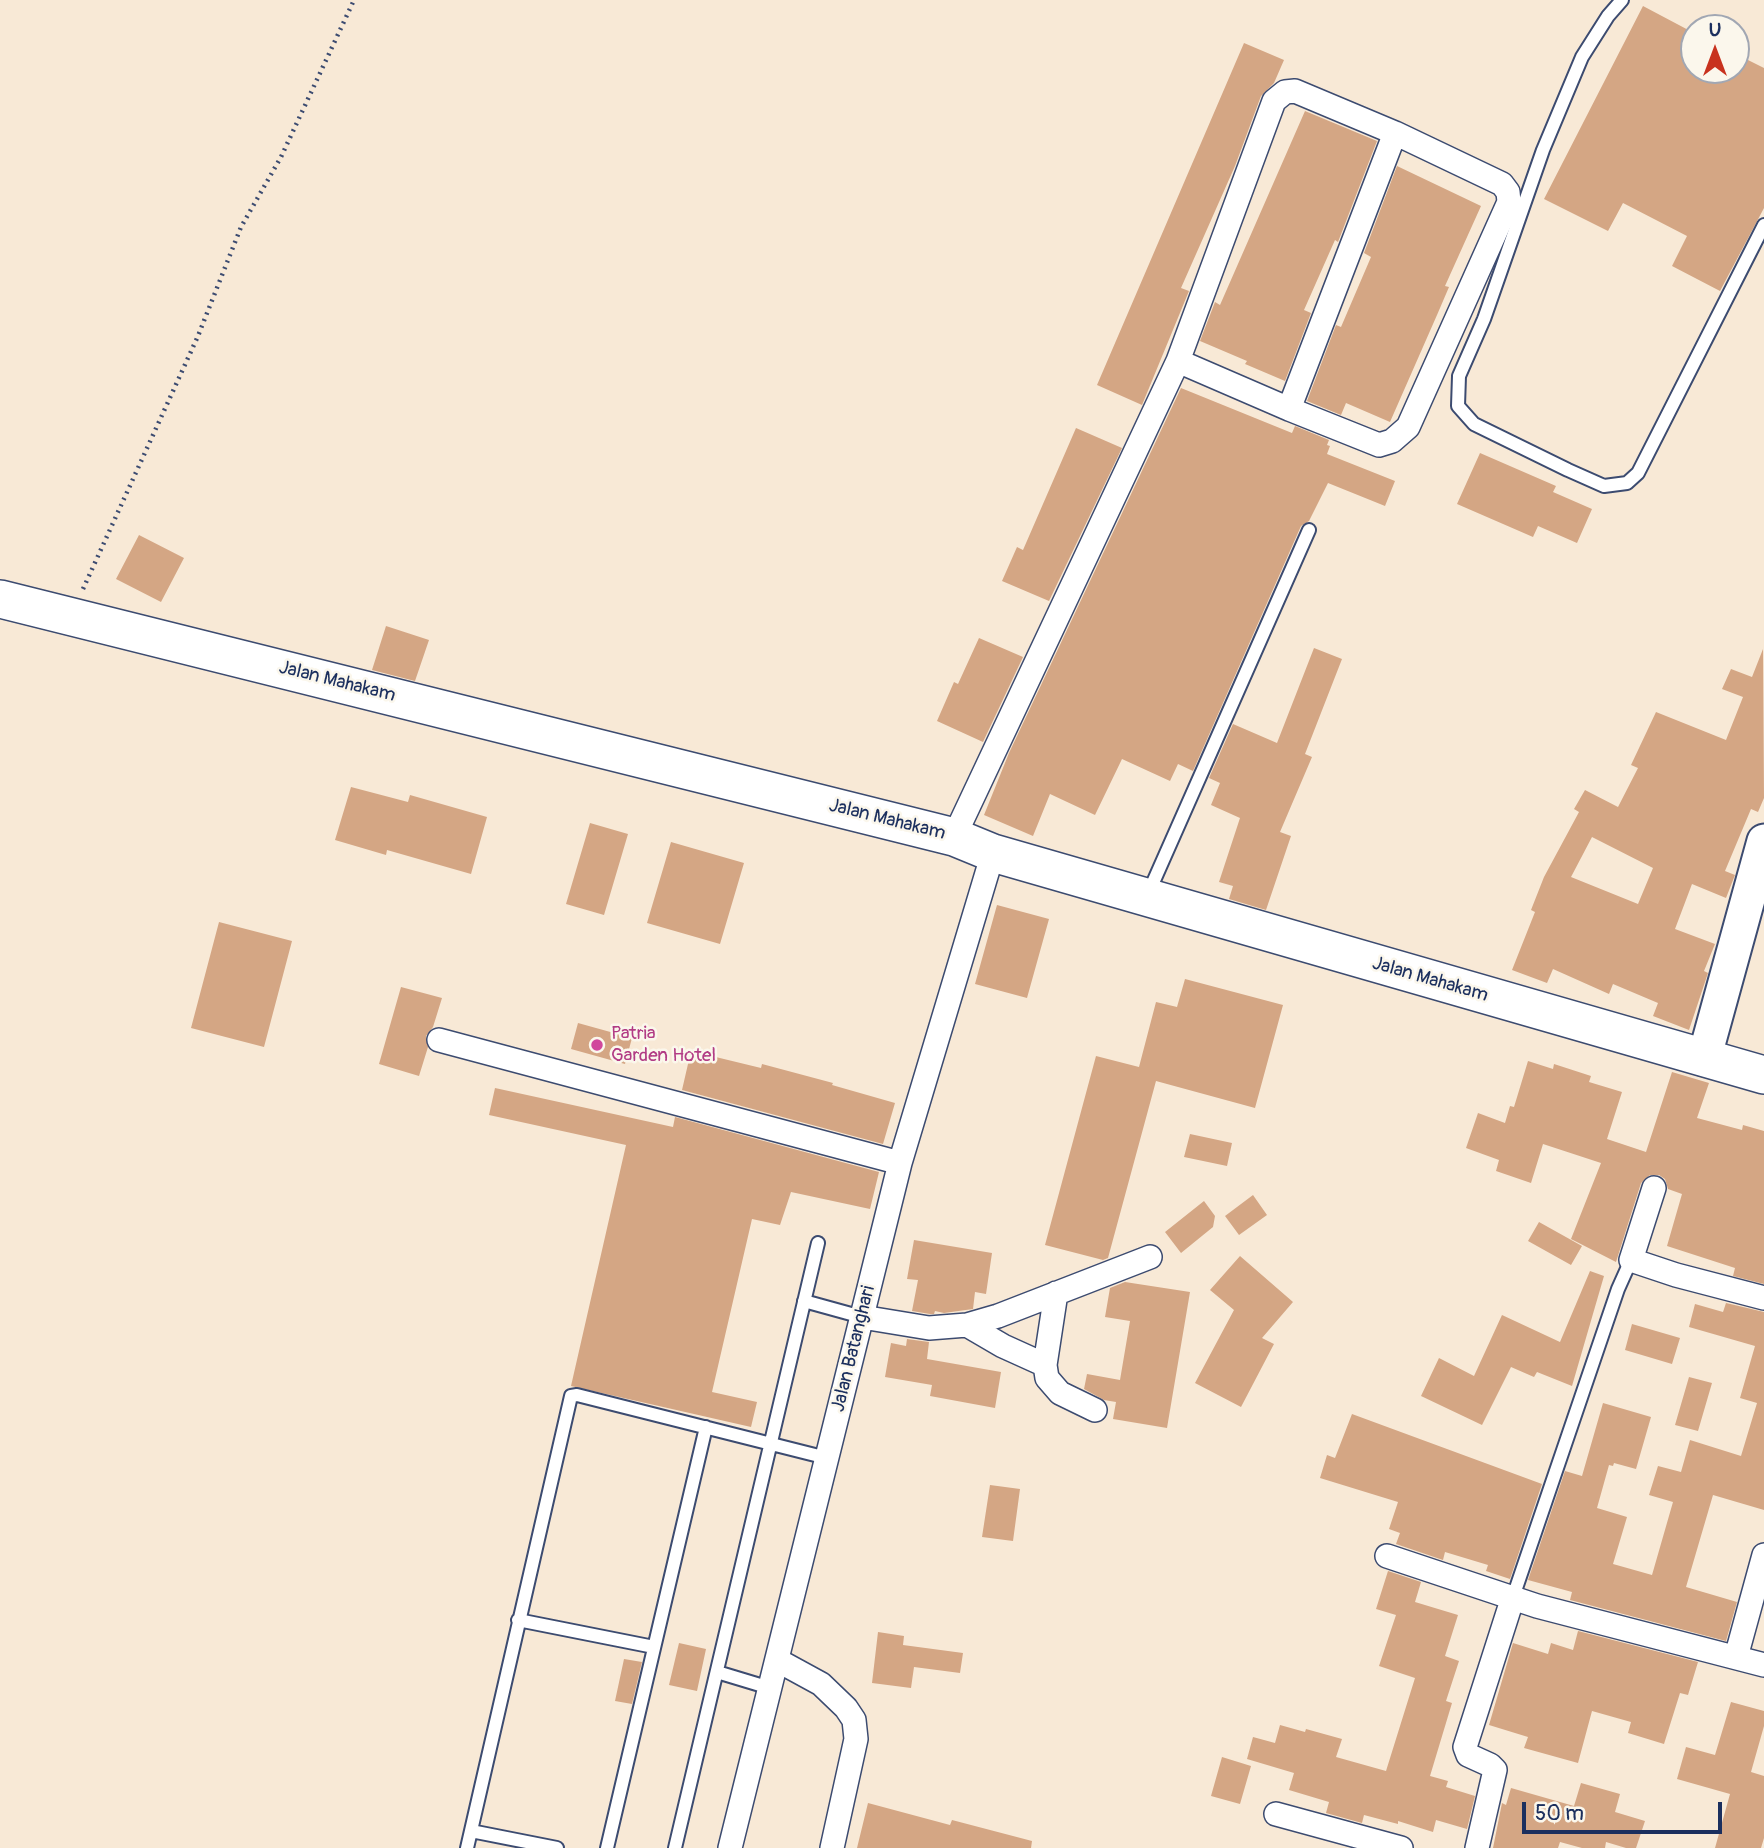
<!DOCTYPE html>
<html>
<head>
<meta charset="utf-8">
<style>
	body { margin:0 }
	#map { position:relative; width:1764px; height:1848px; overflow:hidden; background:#f8e9d6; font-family:Pangolin,sans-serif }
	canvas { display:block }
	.north { position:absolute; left:1680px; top:14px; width:70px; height:70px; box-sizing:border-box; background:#fbf7ec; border:2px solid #a1a7b3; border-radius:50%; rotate:0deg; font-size:19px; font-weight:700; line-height:28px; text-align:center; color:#1b2f5e }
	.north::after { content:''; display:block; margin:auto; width:24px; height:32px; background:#c8321e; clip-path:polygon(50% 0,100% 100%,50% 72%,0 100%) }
	.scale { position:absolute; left:1522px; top:1802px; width:200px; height:32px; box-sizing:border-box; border:4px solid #1b2f5e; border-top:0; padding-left:9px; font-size:21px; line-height:24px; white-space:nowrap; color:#1b2f5e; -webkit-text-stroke:5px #fbf7ec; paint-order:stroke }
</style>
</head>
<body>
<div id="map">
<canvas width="1764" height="1848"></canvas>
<div class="north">U</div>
<div class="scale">50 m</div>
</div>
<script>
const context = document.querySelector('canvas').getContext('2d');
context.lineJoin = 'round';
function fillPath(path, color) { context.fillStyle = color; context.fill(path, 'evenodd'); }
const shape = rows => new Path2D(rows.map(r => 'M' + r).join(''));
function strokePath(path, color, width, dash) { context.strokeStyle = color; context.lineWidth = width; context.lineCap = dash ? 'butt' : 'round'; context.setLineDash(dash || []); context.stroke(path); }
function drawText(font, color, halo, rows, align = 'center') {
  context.font = font + ' Pangolin,sans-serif'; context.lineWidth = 5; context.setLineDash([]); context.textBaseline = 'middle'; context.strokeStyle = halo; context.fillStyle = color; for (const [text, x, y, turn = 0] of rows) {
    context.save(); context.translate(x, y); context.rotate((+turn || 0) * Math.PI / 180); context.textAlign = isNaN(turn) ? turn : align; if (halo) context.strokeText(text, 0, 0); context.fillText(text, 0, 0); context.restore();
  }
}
const building = shape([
	[1643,6,1694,33,1694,70,1736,70,1736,54,1764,68,1764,208,1720,291,1672,266,1687,236,1623,203,1608,231,1544,199],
	[1244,43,1284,60,1274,83,1261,96,1235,166,1181,288,1189,291,1142,405,1097,385],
	[1305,111,1377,141,1338,242,1335,240,1304,310,1311,313,1285,381,1245,364,1247,361,1200,341,1215,302,1220,305],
	[1397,166,1481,206,1445,286,1449,287,1437,315,1390,422,1346,403,1341,415,1307,401,1336,325,1341,327,1371,257,1364,253],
	[1181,388,1292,433,1295,426,1329,440,1327,445,1330,446,1327,454,1395,481,1385,506,1328,483,1309,521,1301,526,1193,771,1178,764,1170,781,1122,759,1095,815,1050,794,1033,836,984,815,1009,753],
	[1076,428,1122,448,1049,601,1002,581,1017,547,1023,550],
	[1480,453,1556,486,1553,492,1592,509,1577,543,1538,526,1533,537,1457,504],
	[139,535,184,558,161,602,116,579],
	[386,626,429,640,415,681,372,670],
	[979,638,1023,657,983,742,937,721,954,682,958,684],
	[1314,648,1342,659,1305,754,1312,757,1280,832,1291,836,1266,910,1229,899,1233,886,1219,882,1240,818,1211,805,1220,783,1209,778,1233,724,1277,743],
	[1763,649,1764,798,1758,812,1751,809,1725,871,1735,875,1726,898,1692,884,1675,929,1715,944,1704,971,1708,973,1689,1030,1653,1016,1658,1003,1613,984,1609,994,1553,969,1547,983,1512,970,1535,912,1531,910,1544,877,1579,812,1574,809,1585,790,1618,807,1638,768,1631,765,1656,712,1726,740,1743,697,1722,689,1731,669,1752,677],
	[1592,837,1653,868,1638,904,1571,877],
	[351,787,408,802,410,795,487,817,471,874,387,850,386,855,335,840],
	[590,823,628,834,604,915,566,904],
	[671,842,744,863,720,944,647,923],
	[997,905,1049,919,1027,998,975,984],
	[219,922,292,941,264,1047,191,1028],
	[1185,979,1283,1005,1255,1108,1156,1081,1108,1258,1103,1260,1045,1245,1096,1056,1139,1067,1156,1002,1177,1007],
	[401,987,442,998,433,1027,426,1036,428,1047,419,1076,379,1064],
	[578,1023,632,1038,625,1064,571,1049],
	[691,1051,761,1068,762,1064,833,1083,832,1085,895,1103,883,1144,682,1090],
	[1528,1061,1553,1069,1554,1064,1591,1076,1589,1082,1622,1092,1607,1139,1646,1152,1672,1072,1709,1083,1697,1118,1742,1130,1743,1125,1764,1131,1764,1284,1733,1276,1735,1268,1667,1246,1682,1194,1668,1189,1665,1179,1659,1175,1650,1175,1641,1183,1616,1262,1571,1239,1601,1163,1543,1144,1531,1183,1496,1171,1499,1160,1466,1148,1478,1113,1505,1123,1510,1106,1514,1107],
	[495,1088,673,1127,675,1117,879,1172,870,1209,791,1192,780,1225,752,1219,712,1392,757,1402,751,1427,571,1386,626,1145,489,1115],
	[1190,1134,1232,1143,1227,1166,1184,1157],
	[1253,1195,1267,1215,1239,1235,1225,1216],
	[1204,1201,1215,1216,1213,1227,1181,1253,1165,1232],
	[1539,1222,1582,1246,1571,1265,1528,1241],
	[914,1240,992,1253,986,1294,975,1292,973,1309,944,1313,935,1311,934,1314,930,1314,912,1311,918,1280,907,1279],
	[1240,1256,1293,1302,1262,1338,1274,1344,1241,1407,1195,1383,1234,1310,1210,1290],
	[1590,1271,1604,1276,1572,1386,1537,1372,1534,1377,1511,1367,1482,1425,1421,1396,1439,1358,1474,1376,1502,1315,1560,1342],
	[1125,1282,1190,1292,1167,1428,1113,1419,1116,1402,1104,1400,1084,1389,1087,1374,1120,1380,1130,1321,1105,1317,1110,1288],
	[1726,1303,1764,1312,1764,1510,1713,1495,1686,1587,1737,1602,1726,1641,1570,1600,1572,1592,1528,1580,1565,1471,1582,1476,1603,1403,1651,1417,1636,1469,1614,1463,1613,1466,1609,1465,1597,1508,1627,1517,1613,1564,1652,1575,1673,1502,1649,1495,1658,1466,1681,1472,1690,1440,1741,1456,1757,1403,1740,1398,1755,1346,1689,1327,1695,1304,1723,1312],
	[1632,1324,1680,1338,1672,1364,1625,1350],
	[907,1339,929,1342,927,1359,1001,1372,995,1408,930,1396,932,1385,885,1377,891,1343,906,1346],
	[1689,1377,1712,1383,1698,1431,1675,1425],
	[1352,1414,1542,1484,1510,1579,1486,1571,1488,1565,1445,1552,1443,1560,1396,1544,1400,1533,1389,1529,1398,1502,1320,1478,1327,1455,1335,1458],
	[990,1485,1020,1489,1013,1541,982,1537],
	[1388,1571,1421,1582,1415,1602,1458,1615,1445,1656,1459,1661,1446,1701,1452,1703,1430,1776,1448,1781,1446,1787,1475,1796,1467,1829,1436,1820,1433,1832,1398,1821,1398,1824,1364,1815,1362,1823,1326,1813,1329,1802,1289,1790,1294,1773,1247,1759,1253,1737,1275,1743,1280,1725,1305,1732,1306,1729,1342,1739,1336,1757,1386,1771,1415,1678,1379,1666,1396,1615,1376,1609],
	[1578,1631,1698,1662,1688,1695,1680,1693,1664,1744,1628,1733,1631,1722,1592,1711,1578,1763,1524,1748,1528,1737,1489,1725,1513,1643,1548,1654,1551,1643,1573,1650],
	[878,1632,904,1636,903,1645,963,1653,960,1673,914,1667,911,1688,872,1683],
	[679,1643,706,1649,697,1691,669,1685],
	[624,1659,642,1662,632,1704,615,1701],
	[1731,1702,1764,1711,1764,1726,1751,1772,1764,1776,1764,1838,1761,1848,1715,1848,1730,1794,1677,1779,1686,1747,1715,1755],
	[1222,1757,1251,1766,1240,1804,1211,1796],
	[1581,1783,1620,1794,1615,1812,1645,1821,1636,1848,1626,1848,1606,1842,1605,1848,1582,1848,1560,1842,1558,1848,1493,1848,1502,1803,1506,1805,1511,1788,1574,1806],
	[868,1803,950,1825,952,1820,1032,1841,1031,1848,857,1848]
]);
const path = shape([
	[83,589,198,336,241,227,281,157,354,0]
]);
const lane = shape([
	[1622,0,1608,16,1582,57,1543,150,1484,319,1459,376,1458,406,1474,424,1568,470,1604,486,1627,483,1638,473,1764,225],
	[1148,894,1309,530],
	[804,1301,862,1317],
	[1513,1597,1618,1289,1631,1260],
	[518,1620,654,1647],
	[717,1672,770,1688],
	[471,1831,557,1848],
	[467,1848,571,1396,577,1395,827,1458],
	[607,1848,706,1427],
	[675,1848,818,1243]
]);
const street = shape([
	[1289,409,1395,133],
	[954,837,1178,361,1274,101,1285,92,1295,91,1395,133,1502,184,1508,192,1509,202,1408,427,1392,441,1379,445,1289,409,1178,361],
	[439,1040,900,1163],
	[1654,1188,1631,1260,1676,1275,1764,1298],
	[1056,1293,1045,1365,1047,1378,1060,1393,1095,1410],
	[862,1317,929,1328,967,1325,998,1316,1150,1257],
	[967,1325,1003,1346,1045,1365],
	[1387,1556,1537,1606,1764,1665],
	[1736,1657,1764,1555],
	[777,1660,821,1684,846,1708,854,1720,856,1739,832,1848],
	[1276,1814,1401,1848],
	[730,1848,900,1163,993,853],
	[1477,1848,1495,1770,1490,1765,1468,1755,1465,1747,1513,1597]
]);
const secondary = shape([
	[1704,1059,1764,841]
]);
const primary = shape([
	[0,599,954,837,993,853,1764,1075]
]);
const markers = [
	[597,1045,7,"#d1479c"]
];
const streetNames = [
	["Jalan Mahakam",337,682,14],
	["Jalan Mahakam",887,820,14],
	["Jalan Mahakam",1430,980,16],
	["Jalan Batanghari",854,1349,-76]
];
const hotelNames = [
	["Patria",611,1034],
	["Garden Hotel",611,1056]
];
fillPath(building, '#d4a684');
strokePath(lane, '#3c4b70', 16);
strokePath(street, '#3c4b70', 26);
strokePath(secondary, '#3c4b70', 37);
strokePath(primary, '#3c4b70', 40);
strokePath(path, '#3c4b70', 4.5, [2, 5]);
strokePath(lane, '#fff', 12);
strokePath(street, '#fff', 23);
strokePath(secondary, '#fff', 33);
strokePath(primary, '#fff', 37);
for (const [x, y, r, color] of markers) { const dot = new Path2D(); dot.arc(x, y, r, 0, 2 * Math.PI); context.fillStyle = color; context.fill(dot); strokePath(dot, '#fbf7ec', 2.5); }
drawText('19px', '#1b2f5e', '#fbf7ec', streetNames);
drawText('19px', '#b23c85', '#fbf7ec', hotelNames, 'left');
</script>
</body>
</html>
